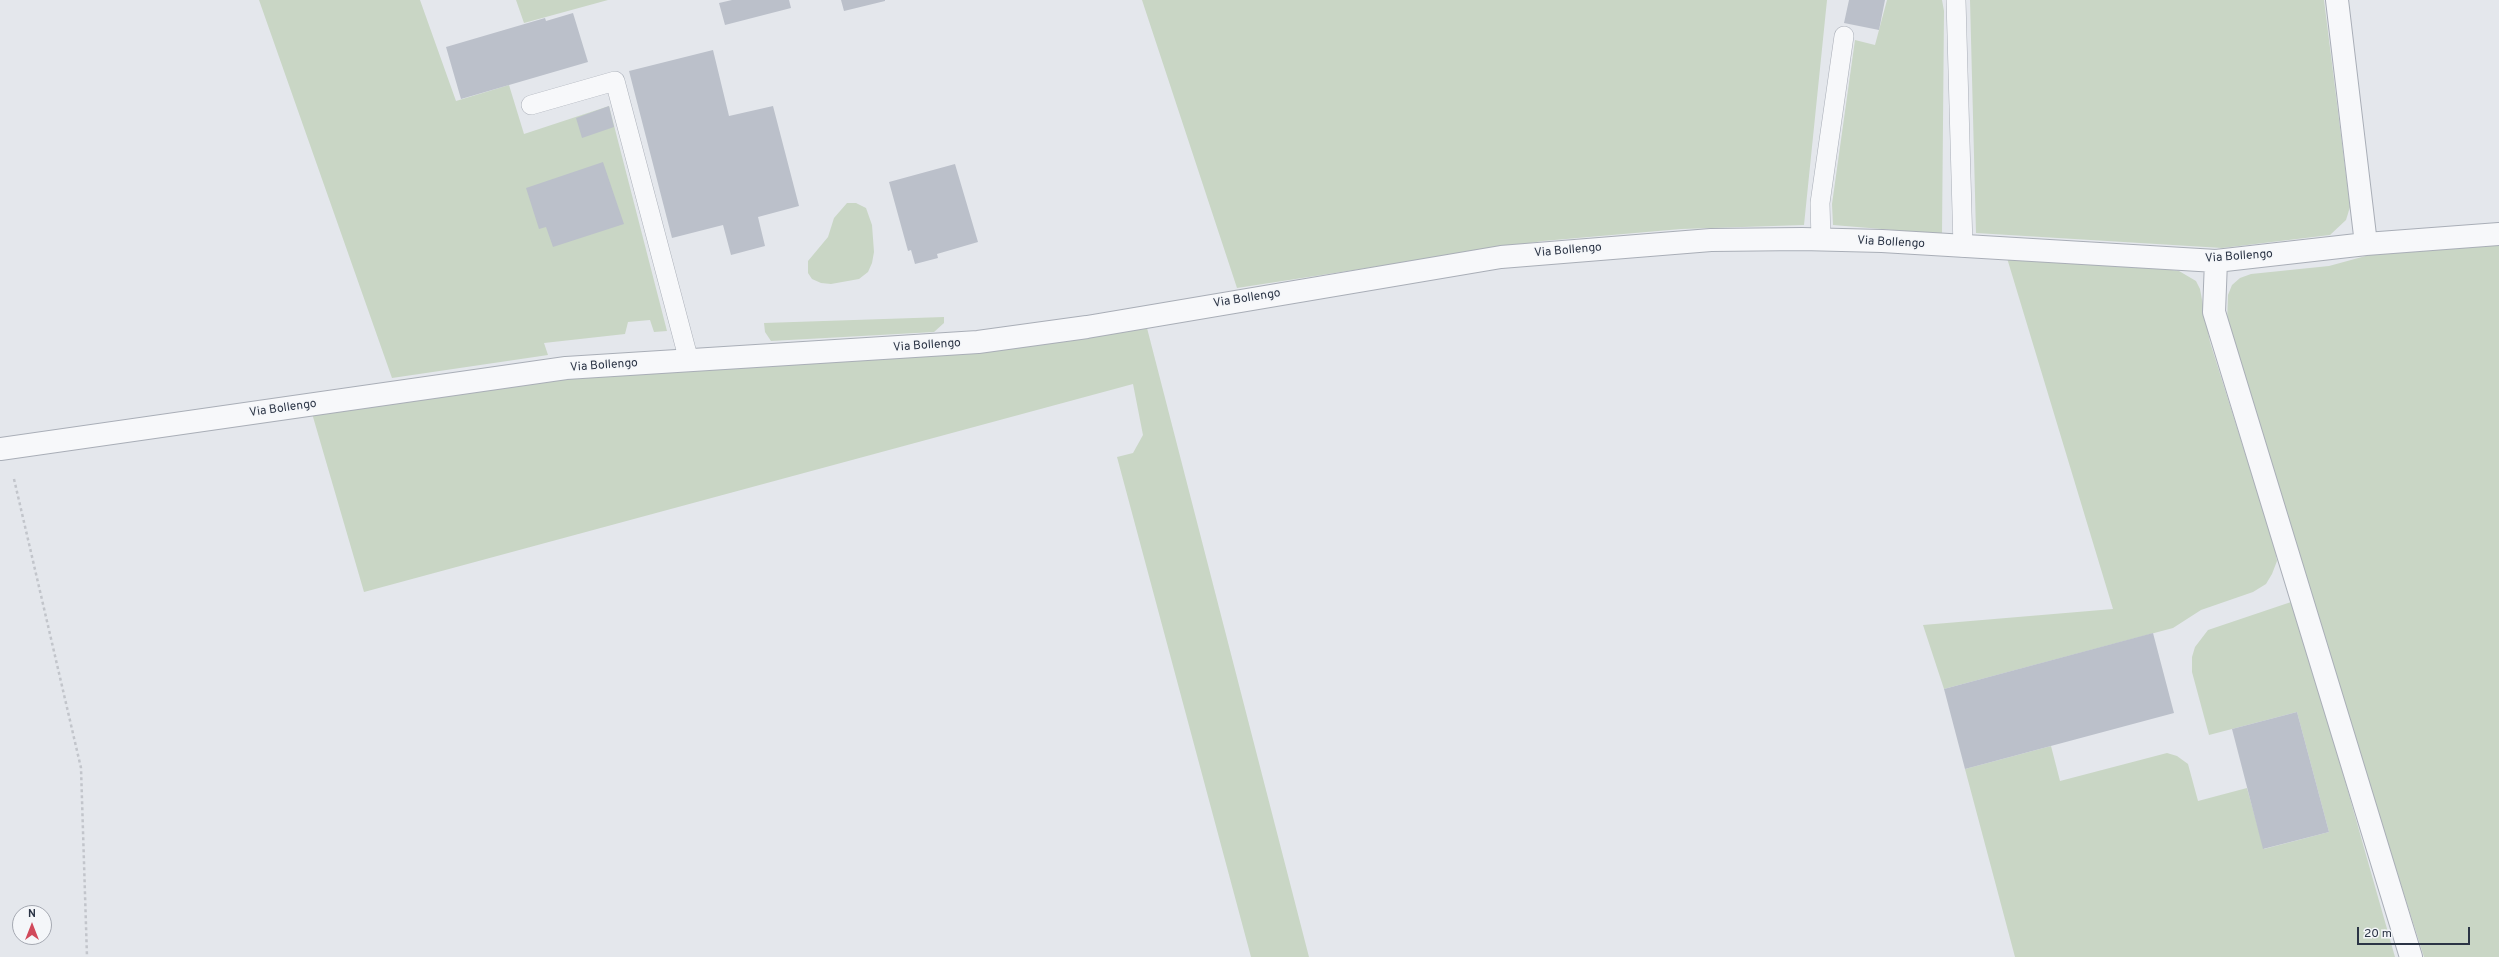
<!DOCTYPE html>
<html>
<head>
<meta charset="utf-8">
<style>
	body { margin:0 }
	#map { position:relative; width:2499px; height:957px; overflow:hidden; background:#e4e7ec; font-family:Overpass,sans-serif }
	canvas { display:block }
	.north { position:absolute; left:12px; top:905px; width:40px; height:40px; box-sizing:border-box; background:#f4f6f9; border:1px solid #a4a8b1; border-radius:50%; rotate:0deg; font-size:11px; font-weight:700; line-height:16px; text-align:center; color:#2b3445 }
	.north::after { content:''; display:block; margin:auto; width:14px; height:18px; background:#d1495b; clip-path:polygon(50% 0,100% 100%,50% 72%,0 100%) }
	.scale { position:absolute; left:2357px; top:927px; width:113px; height:18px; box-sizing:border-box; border:2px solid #2b3445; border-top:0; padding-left:5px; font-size:12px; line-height:14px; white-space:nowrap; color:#2b3445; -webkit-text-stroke:3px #f4f6f9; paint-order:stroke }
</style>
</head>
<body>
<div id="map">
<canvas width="2499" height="957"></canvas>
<div class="north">N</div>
<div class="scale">20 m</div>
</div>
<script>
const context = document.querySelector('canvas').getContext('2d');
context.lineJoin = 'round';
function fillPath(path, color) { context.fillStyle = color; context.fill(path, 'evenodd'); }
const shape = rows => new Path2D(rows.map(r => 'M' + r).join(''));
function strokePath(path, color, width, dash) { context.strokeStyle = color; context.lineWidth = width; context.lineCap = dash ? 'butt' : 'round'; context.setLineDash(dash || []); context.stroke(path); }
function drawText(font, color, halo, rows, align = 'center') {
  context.font = font + ' Overpass,sans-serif'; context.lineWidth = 3; context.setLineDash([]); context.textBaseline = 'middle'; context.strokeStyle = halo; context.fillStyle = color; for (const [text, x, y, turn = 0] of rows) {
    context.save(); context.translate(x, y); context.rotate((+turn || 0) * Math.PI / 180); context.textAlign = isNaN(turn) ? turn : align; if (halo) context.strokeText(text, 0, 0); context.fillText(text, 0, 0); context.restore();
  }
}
const green = shape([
	[259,0,420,0,456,101,509,85,524,134,609,106,667,331,654,332,650,320,628,322,625,334,544,343,548,355,392,378],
	[516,0,608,0,524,23],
	[1142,0,1827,0,1804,225,1681,229,1543,241,1237,288],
	[1887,0,1942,0,1944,11,1942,234,1833,225,1832,204,1855,40,1875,45],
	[1970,0,2324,0,2350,207,2346,220,2330,235,2222,248,1976,233],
	[847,203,856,203,866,208,872,225,874,252,872,263,868,272,859,279,831,284,821,283,812,279,808,273,808,261,828,237,834,218],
	[2499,244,2499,957,2424,957,2304,580,2227,322,2228,295,2232,285,2240,278,2251,274,2329,266,2373,254],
	[2007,258,2148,267,2179,271,2196,281,2200,289,2210,342,2274,545,2277,561,2272,574,2266,584,2253,592,2201,610,2173,628,1944,689,1923,625,2113,609],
	[944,317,944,323,934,332,771,341,765,332,764,323],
	[1147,328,1309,957,1251,957,1117,457,1133,453,1143,435,1133,384,364,592,311,410,565,377,976,349],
	[2294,601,2395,957,2015,957,1965,769,2051,746,2060,781,2167,753,2177,756,2188,764,2198,801,2247,788,2264,849,2329,832,2297,712,2209,735,2192,672,2192,657,2195,647,2208,630]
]);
const building = shape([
	[732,0,789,0,791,8,725,25,719,3],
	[841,0,885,0,885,1,844,11],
	[1849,0,1885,0,1879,30,1844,23],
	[573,13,588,62,461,99,446,47,545,18,546,21],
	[713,50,729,116,773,106,799,206,758,217,765,246,731,255,723,225,672,238,629,71],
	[609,106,614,127,582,138,576,118],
	[603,162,624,224,553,247,546,227,539,229,526,188],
	[955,164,978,242,937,254,938,258,915,264,911,250,908,251,889,182],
	[2153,633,2174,713,1965,769,1944,689],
	[2297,712,2329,832,2263,849,2232,729]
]);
const path = shape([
	[14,479,81,768,87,957]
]);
const lane = shape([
	[1956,0,1963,247],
	[531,105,615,81,689,361],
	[1821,240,1820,203,1844,36]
]);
const street = shape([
	[2337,0,2366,244],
	[2216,261,2214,312,2411,957],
	[0,449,566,368,978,342,1087,327,1501,257,1711,240,1802,239,1882,241,2216,261,2366,244,2499,234]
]);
const streetNames = [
	["Via Bollengo",1891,243,3],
	["Via Bollengo",1568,251,-5],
	["Via Bollengo",2239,257,-4],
	["Via Bollengo",1247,299,-9],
	["Via Bollengo",927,346,-4],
	["Via Bollengo",604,366,-4],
	["Via Bollengo",283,409,-8]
];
fillPath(green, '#c9d6c5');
fillPath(building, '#bbc0ca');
strokePath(lane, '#a9aeb7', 20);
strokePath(street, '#a9aeb7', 24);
strokePath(path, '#c2c5cb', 2.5, [3, 3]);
strokePath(lane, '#f7f8fa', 19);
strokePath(street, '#f7f8fa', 22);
drawText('12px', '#2b3445', '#f4f6f9', streetNames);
</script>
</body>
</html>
